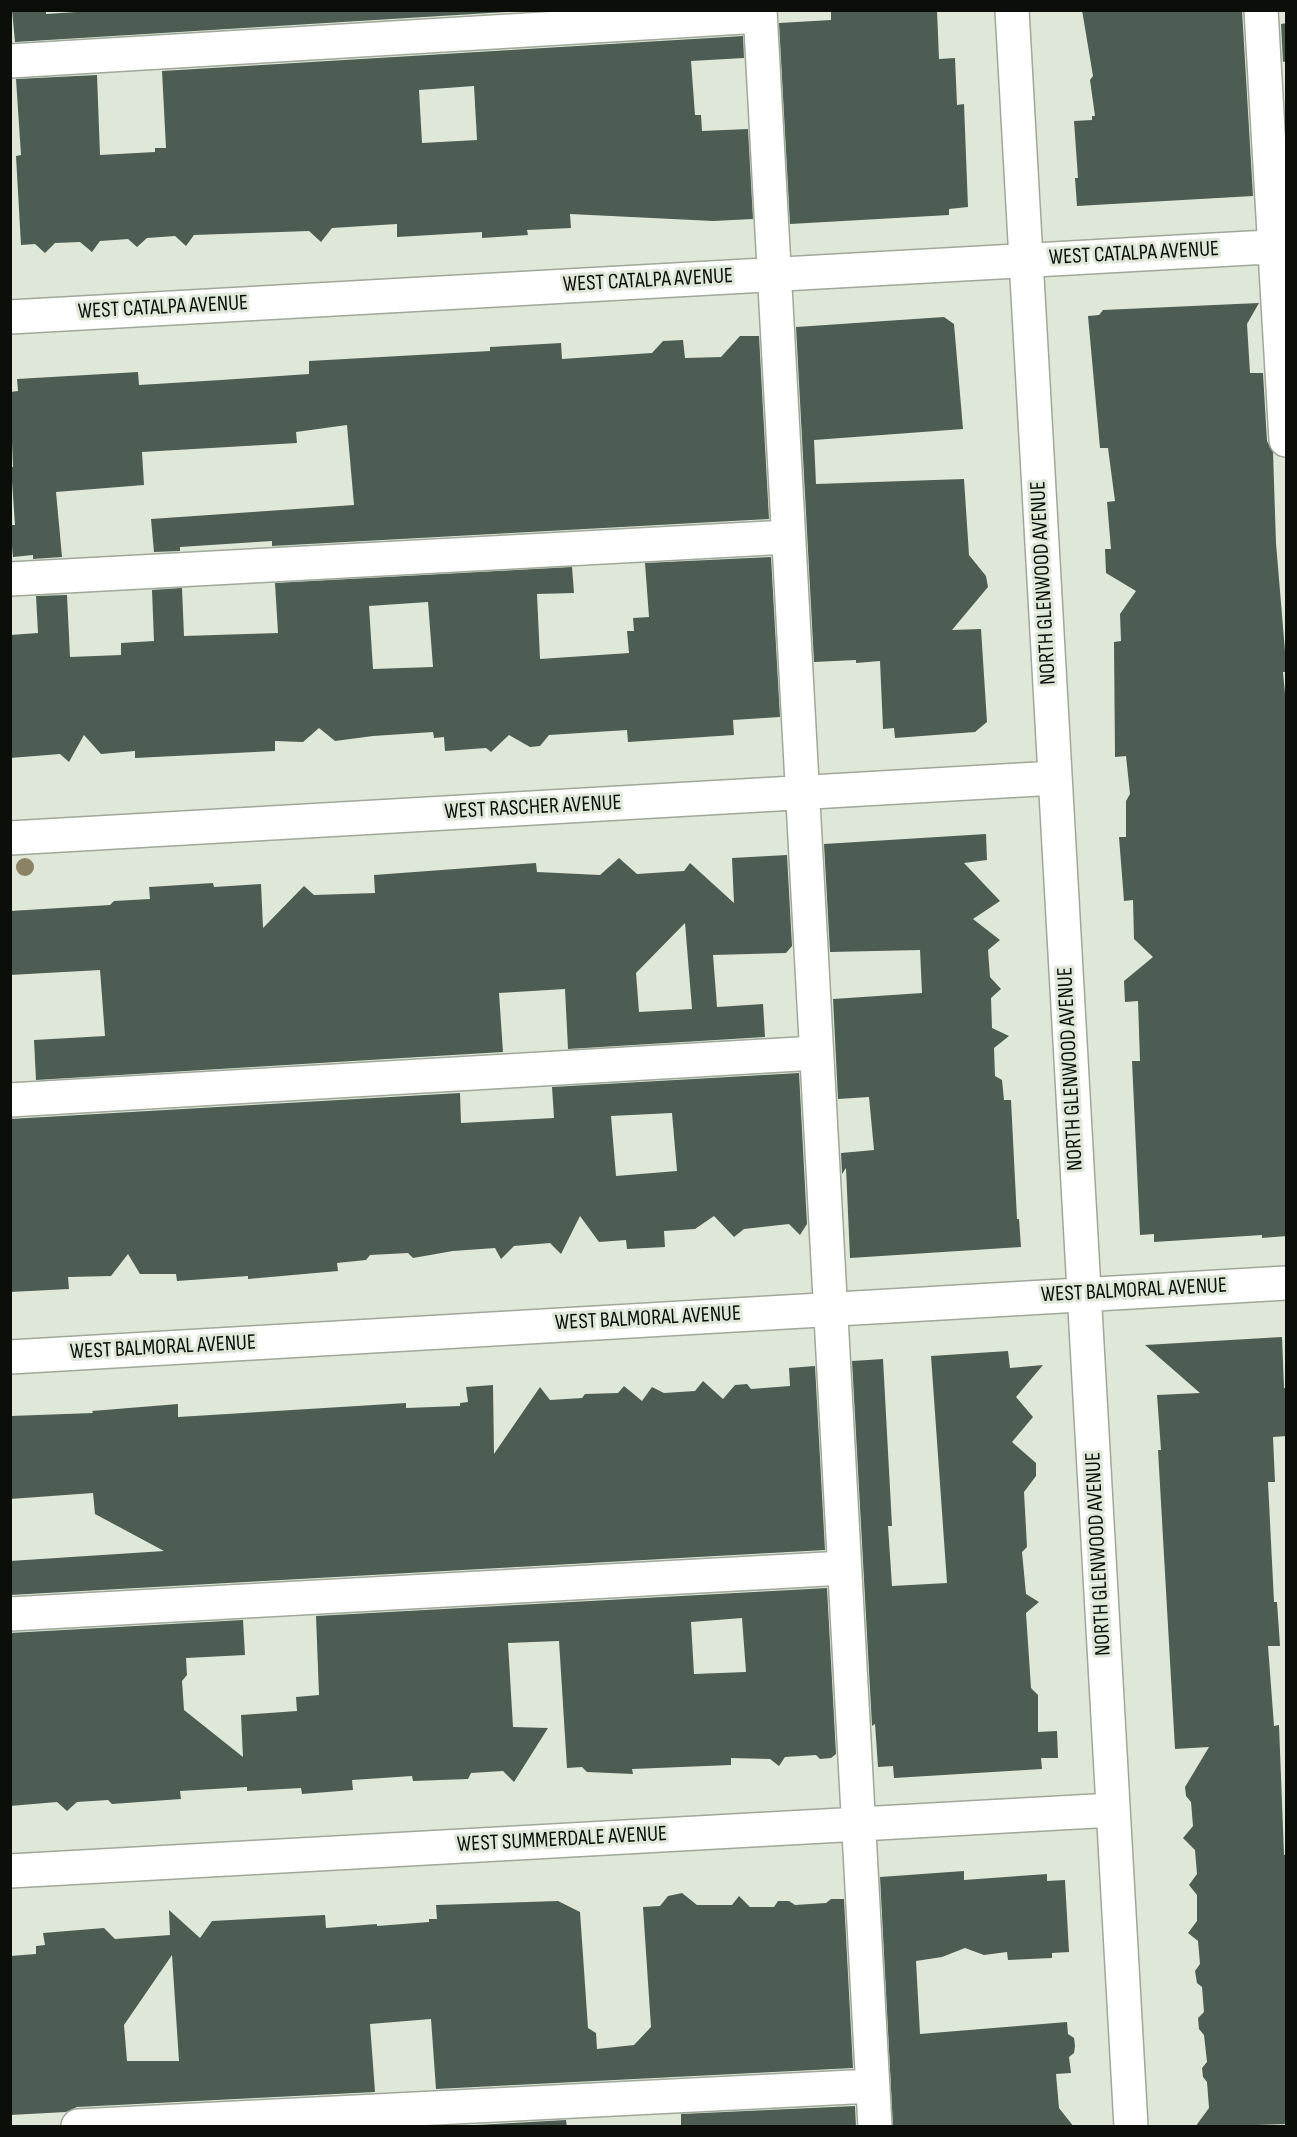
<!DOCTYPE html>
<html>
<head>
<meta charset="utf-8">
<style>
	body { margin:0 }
	#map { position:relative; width:1297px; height:2137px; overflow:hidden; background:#dfe8d8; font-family:"Sofia Sans Condensed",sans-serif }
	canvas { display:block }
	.frame { position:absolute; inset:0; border:12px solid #0b0e09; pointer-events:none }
</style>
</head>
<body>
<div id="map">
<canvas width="1297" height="2137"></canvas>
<div class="frame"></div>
</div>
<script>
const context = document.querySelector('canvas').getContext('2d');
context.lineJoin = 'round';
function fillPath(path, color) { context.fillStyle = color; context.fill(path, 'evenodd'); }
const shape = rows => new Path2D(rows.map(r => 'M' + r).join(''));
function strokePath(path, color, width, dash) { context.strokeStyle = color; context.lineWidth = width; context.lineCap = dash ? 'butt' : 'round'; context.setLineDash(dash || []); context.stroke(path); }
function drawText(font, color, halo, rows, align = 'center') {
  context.font = font + ' "Sofia Sans Condensed",sans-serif'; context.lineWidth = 6; context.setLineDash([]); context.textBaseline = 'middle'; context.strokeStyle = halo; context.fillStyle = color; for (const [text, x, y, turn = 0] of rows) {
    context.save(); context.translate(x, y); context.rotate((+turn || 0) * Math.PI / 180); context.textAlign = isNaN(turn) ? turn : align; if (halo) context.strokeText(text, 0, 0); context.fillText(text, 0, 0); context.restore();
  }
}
const building = shape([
	[12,10,46,10,46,14,106,10,539,10,15,42],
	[831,10,937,10,939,59,955,58,957,105,964,104,968,207,949,209,949,215,790,224,779,23,831,20],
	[1082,10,1242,10,1253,196,1077,206,1075,178,1078,178,1074,121,1092,120,1092,116,1095,116,1090,80,1093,76],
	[1287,23,1287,61,1283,62,1281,24],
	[743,36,744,58,691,61,695,115,701,115,702,131,748,129,753,219,713,221,570,214,571,228,527,230,528,235,482,238,482,232,397,237,397,224,332,228,321,242,309,231,194,235,186,246,175,236,147,238,137,247,128,239,100,241,92,252,80,242,55,243,45,253,35,244,21,245,16,156,21,155,16,79,97,75,100,155,155,152,155,148,166,148,162,71],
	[474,86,477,140,422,143,419,90],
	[1259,303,1247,324,1250,373,1263,373,1267,441,1273,452,1276,543,1285,651,1285,672,1283,672,1287,716,1287,1236,1262,1238,1262,1235,1154,1242,1154,1234,1140,1235,1132,1061,1140,1061,1138,1001,1125,1002,1124,981,1153,957,1134,939,1133,900,1124,901,1119,837,1126,837,1126,801,1130,794,1126,756,1115,757,1114,642,1121,641,1120,614,1136,591,1106,573,1105,549,1111,549,1107,502,1115,501,1108,448,1100,448,1088,316,1099,315,1103,310],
	[944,317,954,324,963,429,814,440,816,484,964,479,969,555,986,576,988,587,952,630,981,629,987,722,975,732,895,738,894,728,883,729,880,661,856,663,856,660,814,662,796,327],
	[740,336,759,336,769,519,272,546,272,541,180,547,180,551,154,552,151,519,354,505,347,425,296,432,297,443,142,452,144,485,56,492,62,557,33,559,33,555,13,557,10,525,15,525,11,467,13,467,10,392,18,391,17,379,138,372,139,385,221,380,309,374,309,361,490,351,490,347,561,343,562,359,652,353,663,341,683,340,685,358,721,357],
	[771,557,780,717,733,720,734,735,628,742,627,730,549,735,540,746,530,747,509,735,491,752,486,748,445,751,444,737,434,738,433,732,373,736,335,741,319,728,303,742,275,741,275,751,135,758,135,751,101,754,84,735,69,762,60,754,10,758,10,635,38,633,36,596,67,595,70,657,121,655,121,643,154,641,152,590,182,588,184,636,278,633,275,583,572,567,574,593,537,594,540,659,629,653,627,631,634,631,633,618,649,617,645,563],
	[428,602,433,667,373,669,369,606],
	[986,834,987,860,964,863,1000,901,973,919,1000,940,988,950,990,977,1001,989,991,998,992,1028,1009,1036,994,1048,995,1076,1002,1080,1004,1100,1011,1100,1017,1219,1019,1219,1021,1247,850,1258,846,1168,842,1174,841,1153,874,1150,869,1097,838,1099,833,999,922,993,920,950,830,952,824,844],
	[787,855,792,946,786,953,713,955,717,1007,763,1004,765,1037,568,1049,565,989,499,993,503,1052,36,1080,34,1040,105,1036,100,970,10,975,10,911,110,905,114,901,150,899,149,887,213,883,214,887,261,884,263,928,304,886,314,895,375,893,374,875,536,863,537,872,600,875,619,858,637,874,684,871,690,863,734,903,732,858],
	[685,923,692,1009,639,1012,636,973],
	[799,1073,807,1224,800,1235,789,1224,744,1229,734,1237,714,1216,695,1229,664,1231,665,1247,627,1249,626,1240,599,1242,580,1216,561,1254,550,1243,514,1246,501,1259,495,1248,453,1251,413,1258,408,1253,370,1255,366,1260,337,1263,338,1271,248,1279,248,1276,177,1281,176,1274,140,1274,128,1254,111,1276,68,1277,69,1289,10,1292,10,1119,460,1093,461,1123,554,1118,552,1087],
	[672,1113,677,1171,616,1176,611,1116],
	[1282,1337,1284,1388,1287,1388,1287,1436,1273,1437,1275,1482,1268,1482,1274,1602,1277,1602,1280,1646,1268,1646,1274,1726,1279,1725,1284,1855,1287,1855,1287,2124,1195,2127,1209,2108,1207,2082,1203,2077,1202,2068,1207,2062,1204,2035,1199,2029,1198,2018,1204,2012,1202,1987,1197,1983,1195,1971,1200,1964,1198,1941,1188,1933,1197,1921,1197,1895,1189,1885,1197,1874,1195,1850,1183,1838,1193,1826,1191,1802,1186,1796,1185,1787,1209,1747,1175,1749,1158,1450,1161,1450,1157,1395,1200,1393,1145,1345],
	[1008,1351,1010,1368,1043,1365,1016,1397,1033,1417,1012,1442,1036,1463,1036,1476,1024,1492,1027,1547,1022,1552,1026,1594,1039,1602,1026,1613,1031,1688,1038,1695,1038,1732,1057,1731,1058,1758,1041,1758,1042,1769,894,1778,893,1766,878,1767,875,1724,872,1726,852,1361,883,1359,892,1526,888,1526,892,1586,947,1583,931,1356],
	[815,1366,825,1550,10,1595,10,1561,164,1551,95,1514,93,1493,10,1499,10,1416,93,1413,92,1411,178,1404,178,1417,406,1403,406,1408,460,1406,460,1403,468,1402,466,1387,493,1385,494,1454,540,1387,550,1400,582,1398,585,1394,618,1393,624,1386,642,1401,652,1387,664,1393,695,1391,703,1381,723,1399,735,1385,747,1384,751,1389,790,1386,789,1368],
	[827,1588,836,1754,831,1758,820,1759,816,1755,785,1757,779,1766,770,1759,731,1758,731,1765,632,1769,633,1774,587,1772,582,1767,567,1768,559,1641,508,1643,513,1727,548,1728,514,1782,503,1771,471,1773,468,1779,413,1781,412,1776,352,1780,353,1790,302,1794,301,1788,247,1791,247,1787,180,1791,181,1799,112,1804,108,1800,77,1802,67,1811,57,1802,10,1806,10,1633,243,1620,245,1655,186,1658,187,1675,182,1681,184,1710,243,1757,241,1715,297,1711,296,1697,319,1695,316,1616],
	[742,1618,746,1672,694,1674,691,1622],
	[964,1871,964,1880,1047,1874,1047,1881,1065,1880,1069,1952,1052,1953,1052,1958,1008,1960,1007,1952,984,1955,965,1948,942,1957,916,1961,920,2034,1067,2022,1068,2034,1074,2038,1075,2046,1074,2053,1069,2057,1071,2073,1056,2074,1059,2108,1074,2127,893,2127,880,1877],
	[682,1893,697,1905,732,1905,739,1896,750,1907,774,1907,778,1901,789,1901,795,1905,826,1903,831,1899,844,1899,853,2068,436,2089,431,2019,370,2024,375,2092,77,2107,66,2112,10,2115,10,1956,36,1954,36,1946,45,1945,43,1933,104,1928,115,1939,170,1935,169,1910,200,1938,212,1921,325,1915,326,1928,377,1924,377,1926,429,1922,429,1919,437,1919,436,1905,558,1901,580,1912,588,2028,596,2033,597,2049,634,2045,651,2027,643,1907,660,1906,668,1896],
	[172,1955,179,2061,127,2061,124,2025],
	[855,2106,856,2127,681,2127,681,2114],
	[566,2120,567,2127,441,2127]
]);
const minor = shape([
	[760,10,875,2126],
	[1012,10,1131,2126],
	[1261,10,1286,440],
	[10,61,760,16],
	[10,317,1286,246],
	[10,579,788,537],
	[10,838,1055,778],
	[10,1100,816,1053],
	[10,1357,1286,1283],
	[10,1614,844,1568],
	[10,1871,1113,1810],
	[78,2126,872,2086]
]);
const trees = [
	[25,867]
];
const streetNames = [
	["WEST CATALPA AVENUE",1134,254,-3],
	["WEST CATALPA AVENUE",648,281,-3],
	["WEST CATALPA AVENUE",163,308,-3],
	["NORTH GLENWOOD AVENUE",1044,583,-93],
	["WEST RASCHER AVENUE",533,808,-3],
	["NORTH GLENWOOD AVENUE",1071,1069,-93],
	["WEST BALMORAL AVENUE",1134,1291,-3],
	["WEST BALMORAL AVENUE",648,1319,-3],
	["WEST BALMORAL AVENUE",163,1348,-3],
	["NORTH GLENWOOD AVENUE",1099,1554,-93],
	["WEST SUMMERDALE AVENUE",562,1840,-3]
];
fillPath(building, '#4d5d54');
strokePath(minor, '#9fa898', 36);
strokePath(minor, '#fff', 33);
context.fillStyle = '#8c8163';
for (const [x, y] of trees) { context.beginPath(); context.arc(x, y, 9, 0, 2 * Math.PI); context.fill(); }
drawText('22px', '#0b0e09', '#dfe8d8', streetNames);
</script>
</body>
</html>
